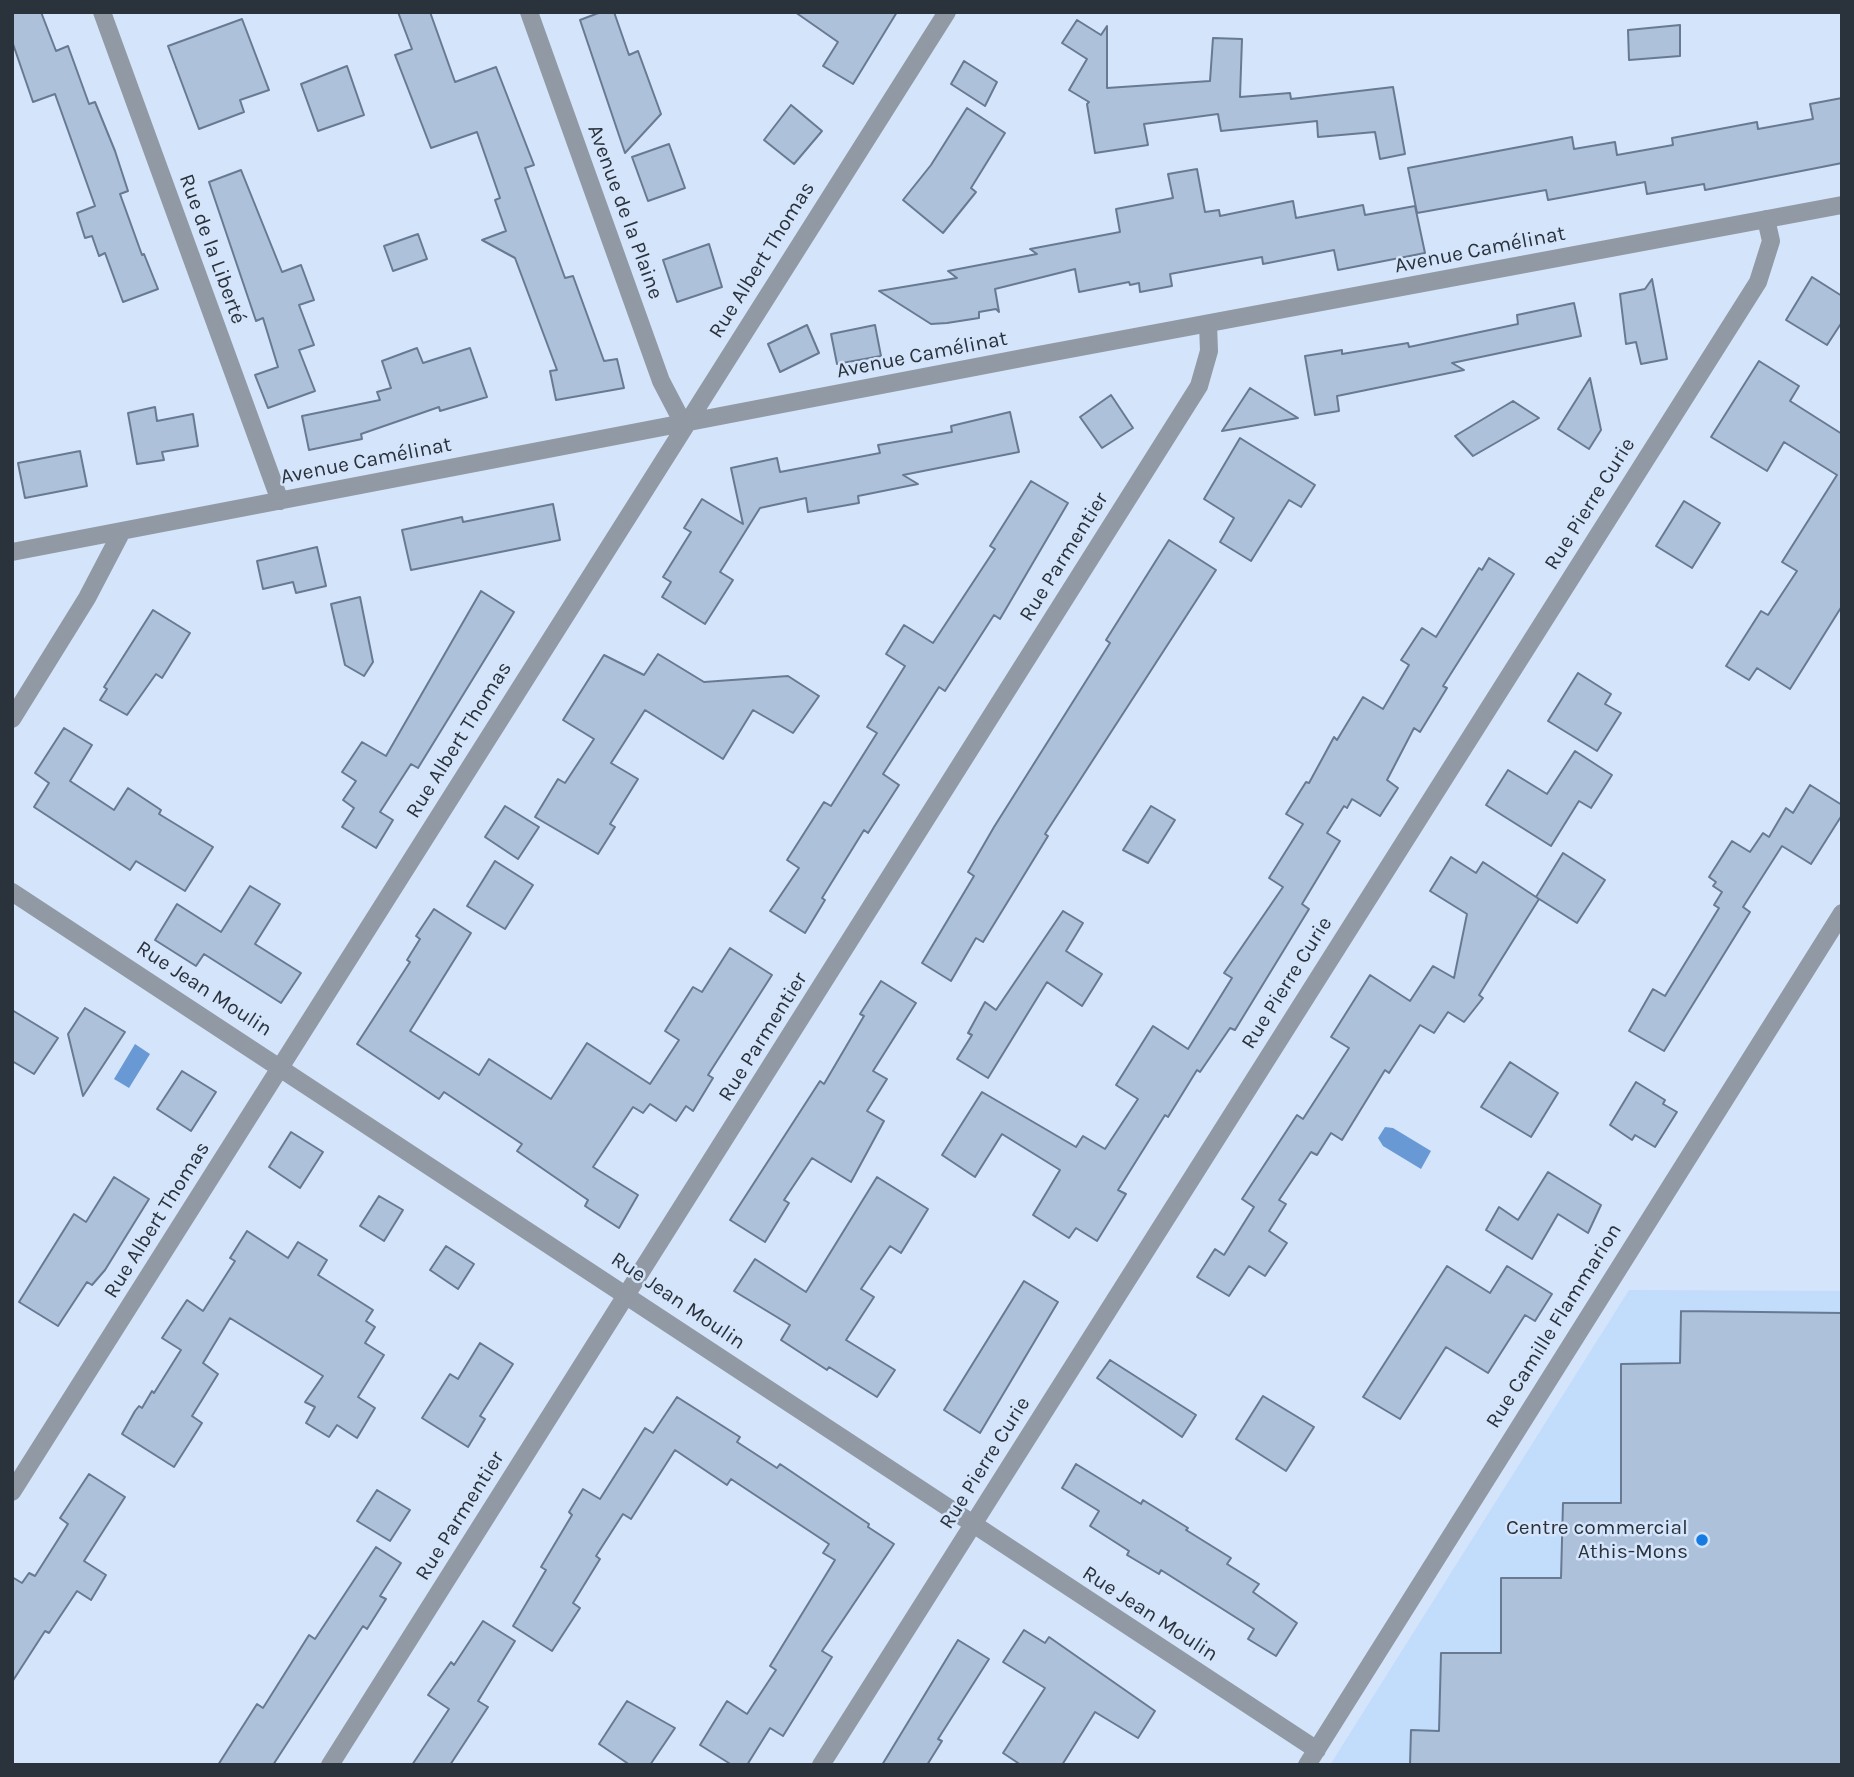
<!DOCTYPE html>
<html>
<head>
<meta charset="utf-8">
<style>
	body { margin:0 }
	#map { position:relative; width:1854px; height:1777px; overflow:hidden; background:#d4e4fa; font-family:Karla,sans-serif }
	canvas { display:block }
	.frame { position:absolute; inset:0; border:14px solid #2a323c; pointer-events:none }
</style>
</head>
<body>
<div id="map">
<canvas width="1854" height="1777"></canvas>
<div class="frame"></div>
</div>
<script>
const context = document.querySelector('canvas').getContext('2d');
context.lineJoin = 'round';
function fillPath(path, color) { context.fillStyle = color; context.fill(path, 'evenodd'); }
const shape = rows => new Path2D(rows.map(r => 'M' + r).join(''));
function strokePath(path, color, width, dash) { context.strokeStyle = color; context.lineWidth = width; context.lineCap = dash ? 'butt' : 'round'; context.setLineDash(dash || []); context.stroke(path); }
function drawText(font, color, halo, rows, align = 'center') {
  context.font = font + ' Karla,sans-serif'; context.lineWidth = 5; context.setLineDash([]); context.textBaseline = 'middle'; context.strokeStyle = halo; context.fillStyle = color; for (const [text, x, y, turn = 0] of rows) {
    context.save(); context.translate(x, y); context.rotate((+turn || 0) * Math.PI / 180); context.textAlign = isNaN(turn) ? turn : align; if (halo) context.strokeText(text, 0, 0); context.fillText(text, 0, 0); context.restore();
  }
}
const built = shape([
	[1629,1290,1842,1291,1842,1765,1330,1765]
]);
const water = shape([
	[135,1044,150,1054,129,1088,114,1079],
	[1385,1127,1393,1128,1431,1151,1421,1169,1383,1146,1378,1138]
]);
const building = shape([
	[12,12,41,12,56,51,68,46,89,104,95,102,115,151,128,191,120,194,142,255,144,254,158,289,123,302,105,253,99,256,92,236,85,238,77,213,95,206,55,94,33,102,12,41,12,12],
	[398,12,430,12,455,82,496,67,534,165,525,168,565,278,573,276,604,361,617,359,624,388,556,400,550,371,557,370,515,258,482,240,506,231,495,200,500,198,477,132,431,148,395,55,412,49,398,12],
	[601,12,614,12,629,55,638,51,661,114,625,153,580,20,601,12],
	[795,12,897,12,853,84,823,66,838,42,795,12],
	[242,19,269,90,240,100,244,112,199,129,168,46,242,19],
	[1077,20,1101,35,1107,26,1107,88,1210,81,1213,38,1242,39,1240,97,1290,93,1291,99,1393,87,1405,154,1380,159,1375,132,1318,137,1317,121,1221,131,1218,114,1144,124,1148,145,1095,153,1087,104,1089,102,1069,90,1087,59,1062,43,1077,20],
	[1680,25,1680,56,1629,60,1628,30,1680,25],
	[964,61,997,82,985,106,951,84,964,61],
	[347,66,364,115,318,131,301,84,347,66],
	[1842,98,1842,163,1705,190,1704,184,1647,194,1645,182,1548,200,1546,190,1417,213,1408,168,1572,137,1574,149,1615,142,1617,155,1673,145,1672,138,1757,122,1758,129,1813,119,1810,104,1842,98],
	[791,105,822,131,794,164,764,140,791,105],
	[967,108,1005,133,971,188,976,192,943,233,903,200,931,165,967,108],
	[669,144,685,188,648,201,632,157,669,144],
	[1197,169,1205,212,1219,210,1220,216,1293,201,1296,218,1363,205,1365,215,1415,206,1425,253,1338,270,1334,250,1263,264,1262,257,1170,274,1172,286,1140,292,1139,283,1130,285,1129,282,1079,292,1075,269,995,289,999,312,996,309,979,312,979,318,947,323,931,324,879,291,957,278,948,271,1037,254,1030,249,1120,232,1116,209,1173,198,1168,174,1197,169],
	[241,170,282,272,301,265,314,300,299,305,314,345,299,350,315,391,268,408,255,375,278,367,263,318,256,321,209,182,241,170],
	[418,234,427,259,393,271,384,246,418,234],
	[709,244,722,287,677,302,663,260,709,244],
	[1812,277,1842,296,1842,322,1827,345,1786,320,1812,277],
	[1652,279,1667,359,1641,364,1636,342,1626,344,1620,294,1645,289,1652,279],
	[1574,303,1581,336,1452,363,1464,370,1337,396,1339,411,1315,415,1305,356,1342,350,1342,354,1408,343,1409,347,1518,324,1517,315,1574,303],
	[807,325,819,353,780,372,768,344,807,325],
	[875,325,881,356,837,364,831,334,875,325],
	[417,348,423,363,470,348,487,397,440,411,439,407,361,434,362,439,309,450,302,416,380,400,377,392,391,388,382,361,417,348],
	[1759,361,1799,386,1790,401,1842,434,1842,606,1790,689,1757,668,1749,680,1726,666,1761,611,1768,615,1797,571,1782,562,1837,475,1784,442,1767,471,1711,437,1759,361],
	[1590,378,1601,430,1589,449,1558,429,1590,378],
	[1250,388,1298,418,1222,431,1250,388],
	[1111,395,1133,428,1102,448,1080,417,1111,395],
	[1513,401,1539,418,1473,456,1455,436,1513,401],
	[155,407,157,421,193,414,198,446,162,452,164,460,137,464,128,413,155,407],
	[1010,412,1019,452,903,475,918,484,858,496,859,503,808,512,806,498,760,508,720,572,733,580,705,624,662,597,671,582,663,577,691,532,684,528,702,499,743,524,731,468,777,458,780,472,880,453,878,445,952,432,951,426,1010,412],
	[1240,438,1315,485,1301,507,1289,500,1251,561,1220,542,1234,518,1204,499,1240,438],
	[80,451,87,486,25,498,18,463,80,451],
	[1031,481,1068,503,1000,619,994,615,945,691,939,687,883,774,899,785,868,833,864,830,822,898,825,900,805,933,770,911,799,868,787,860,824,802,831,806,877,733,867,727,905,666,886,654,904,625,933,643,995,549,990,546,1031,481],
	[1684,501,1720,523,1692,568,1656,546,1684,501],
	[553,504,560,540,411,570,402,530,462,517,463,522,553,504],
	[1169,540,1216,570,1045,834,1048,836,983,942,976,938,951,981,922,963,974,876,968,872,994,827,1110,643,1106,640,1169,540],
	[317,547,326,586,296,593,293,582,263,589,257,561,317,547],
	[1489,558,1514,574,1443,686,1447,688,1420,732,1414,728,1387,780,1398,788,1380,816,1352,799,1347,808,1344,806,1327,833,1340,841,1302,904,1309,909,1235,1030,1230,1028,1200,1072,1197,1070,1168,1117,1165,1115,1118,1190,1126,1194,1097,1241,1076,1228,1069,1238,1033,1215,1060,1170,1002,1134,975,1177,942,1155,982,1092,1076,1147,1083,1136,1105,1149,1138,1099,1116,1085,1153,1026,1188,1049,1232,978,1224,973,1283,887,1269,878,1303,824,1286,814,1306,782,1309,783,1334,737,1337,740,1363,697,1383,709,1409,665,1401,660,1422,628,1436,637,1479,568,1482,570,1489,558],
	[481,591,514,612,418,768,411,764,380,812,393,820,376,848,342,827,354,808,343,800,356,781,342,772,362,742,386,756,481,591],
	[360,597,373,662,364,676,345,665,331,604,360,597],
	[153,610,190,633,162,678,156,674,127,715,100,700,107,689,104,687,153,610],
	[658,654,704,682,788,676,819,696,793,733,753,710,723,759,645,710,611,763,638,779,610,824,615,827,598,854,535,817,558,779,565,783,594,739,563,720,604,655,644,675,658,654],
	[1578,673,1611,694,1605,704,1621,713,1597,751,1548,721,1578,673],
	[64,728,92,745,70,781,114,810,128,788,161,810,159,814,213,847,185,891,136,861,130,870,34,807,49,783,35,773,64,728],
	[1575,751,1612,775,1591,808,1579,801,1551,846,1486,805,1508,770,1547,794,1575,751],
	[1810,785,1842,805,1842,815,1811,864,1782,846,1743,907,1750,912,1664,1051,1629,1031,1653,989,1665,996,1719,908,1714,905,1722,892,1713,886,1716,882,1709,877,1732,841,1750,852,1763,833,1769,837,1786,808,1793,813,1810,785],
	[505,806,539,827,518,859,485,837,505,806],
	[1151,806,1175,820,1148,863,1123,850,1151,806],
	[1563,853,1605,880,1577,923,1536,897,1563,853],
	[1451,857,1476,873,1483,862,1539,899,1479,995,1483,998,1464,1022,1448,1012,1434,1033,1420,1025,1389,1073,1385,1070,1342,1140,1331,1133,1317,1155,1311,1152,1279,1200,1286,1204,1269,1231,1287,1243,1265,1276,1249,1266,1229,1296,1197,1277,1215,1249,1224,1255,1254,1207,1242,1199,1297,1115,1303,1119,1349,1048,1331,1037,1370,975,1410,1001,1433,966,1454,978,1467,914,1430,891,1451,857],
	[495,861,533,885,505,929,467,906,495,861],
	[250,886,280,904,255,944,301,973,281,1003,204,954,196,966,155,940,177,904,221,932,250,886],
	[434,909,471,933,410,1031,479,1075,489,1059,551,1099,587,1043,650,1084,679,1040,665,1031,693,987,702,992,730,948,772,975,708,1075,713,1078,693,1111,686,1106,676,1121,650,1104,643,1113,633,1107,593,1167,638,1195,619,1228,585,1206,588,1200,517,1151,522,1144,444,1092,439,1099,357,1044,410,962,407,960,420,939,416,936,434,909],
	[1063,911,1083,923,1066,951,1102,974,1082,1006,1047,982,988,1078,957,1059,972,1035,968,1033,985,1002,996,1010,1063,911],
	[881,981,916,1003,873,1071,887,1079,867,1111,884,1121,851,1182,812,1158,784,1200,789,1203,765,1242,730,1220,820,1081,824,1084,864,1016,860,1014,881,981],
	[85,1008,125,1032,83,1096,68,1034,85,1008],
	[12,1010,58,1038,34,1074,12,1061,12,1010],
	[1510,1062,1558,1093,1531,1137,1481,1107,1510,1062],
	[182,1071,216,1092,191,1131,157,1109,182,1071],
	[1636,1082,1665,1100,1663,1104,1677,1112,1655,1147,1635,1135,1632,1140,1610,1125,1636,1082],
	[291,1132,323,1152,300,1188,269,1167,291,1132],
	[1548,1172,1601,1205,1588,1233,1558,1214,1532,1259,1486,1230,1499,1207,1518,1220,1548,1172],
	[114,1177,149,1199,105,1270,92,1285,87,1282,58,1326,19,1302,74,1214,86,1222,114,1177],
	[877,1177,928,1209,901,1253,890,1246,861,1289,874,1297,846,1340,895,1370,877,1397,829,1367,827,1370,781,1340,790,1325,734,1291,755,1259,806,1292,877,1177],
	[379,1196,403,1210,384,1241,360,1226,379,1196],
	[247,1231,288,1258,298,1242,327,1260,318,1275,373,1310,366,1321,375,1327,365,1343,384,1355,358,1397,375,1408,357,1438,337,1425,329,1437,306,1423,315,1407,305,1402,323,1376,230,1318,203,1363,218,1374,192,1416,202,1423,174,1467,122,1434,135,1411,139,1406,142,1408,152,1391,154,1393,181,1350,162,1338,187,1300,203,1311,235,1261,230,1258,247,1231],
	[446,1246,474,1264,458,1289,430,1270,446,1246],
	[1447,1266,1490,1293,1507,1266,1552,1294,1535,1321,1525,1315,1488,1373,1446,1347,1400,1419,1363,1397,1447,1266],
	[1024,1281,1058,1302,980,1433,944,1410,1024,1281],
	[1681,1311,1842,1313,1842,1765,1410,1765,1411,1730,1439,1731,1441,1653,1501,1653,1501,1578,1561,1578,1563,1503,1621,1503,1621,1364,1680,1363,1681,1311],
	[480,1343,513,1364,480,1416,485,1419,468,1447,422,1418,450,1374,458,1379,480,1343],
	[1110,1360,1196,1415,1182,1437,1097,1378,1110,1360],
	[1263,1396,1314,1427,1286,1471,1236,1439,1263,1396],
	[677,1397,740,1437,737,1442,777,1468,780,1464,869,1524,868,1527,894,1544,822,1651,832,1657,783,1736,770,1728,747,1765,732,1765,700,1745,727,1701,747,1714,776,1670,770,1666,835,1560,823,1553,829,1544,731,1479,727,1485,675,1450,631,1519,623,1514,596,1556,600,1559,573,1603,580,1608,552,1651,513,1626,546,1570,541,1567,572,1515,569,1512,583,1489,600,1499,645,1428,653,1433,677,1397],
	[1076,1464,1141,1504,1143,1500,1188,1528,1186,1530,1231,1558,1227,1564,1259,1584,1253,1592,1297,1623,1276,1656,1248,1639,1254,1629,1161,1570,1159,1574,1127,1555,1129,1551,1090,1526,1099,1511,1062,1488,1076,1464],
	[89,1474,125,1497,84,1561,106,1575,91,1600,77,1591,49,1633,45,1631,12,1682,12,1577,22,1583,29,1573,35,1576,68,1524,60,1518,89,1474],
	[377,1490,410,1510,390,1541,357,1521,377,1490],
	[376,1547,401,1563,380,1596,386,1599,367,1629,363,1626,273,1765,218,1765,257,1704,263,1708,309,1635,315,1639,376,1547],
	[483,1621,515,1641,478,1701,488,1707,450,1765,412,1765,449,1709,428,1695,451,1662,454,1665,483,1621],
	[1024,1630,1045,1643,1049,1637,1155,1711,1138,1738,1095,1712,1062,1765,1021,1765,1003,1753,1045,1688,1003,1662,1024,1630],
	[958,1640,989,1659,938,1739,942,1741,927,1765,882,1765,958,1640],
	[627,1701,675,1728,650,1765,630,1765,599,1744,627,1701]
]);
const minor = shape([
	[102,12,280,501],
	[529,12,661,381,684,425],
	[12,552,1038,355,1842,205],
	[12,719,87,598,122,531],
	[12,892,1317,1750],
	[12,1492,947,12],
	[330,1765,1199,386,1209,351,1208,324],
	[821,1765,1758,282,1771,241,1766,219],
	[1307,1765,1842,913]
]);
const markers = [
	[1702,1540,7,"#157be3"]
];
const streetNames = [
	["Avenue de la Plaine",625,212,70],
	["Rue de la Liberté",212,249,70],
	["Avenue Camélinat",1480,250,-11],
	["Rue Albert Thomas",762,260,-58],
	["Avenue Camélinat",922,355,-11],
	["Avenue Camélinat",366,461,-11],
	["Rue Pierre Curie",1590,504,-58],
	["Rue Parmentier",1064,557,-58],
	["Rue Albert Thomas",459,740,-58],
	["Rue Pierre Curie",1287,983,-58],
	["Rue Jean Moulin",204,989,33],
	["Rue Parmentier",763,1037,-58],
	["Rue Albert Thomas",157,1220,-58],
	["Rue Jean Moulin",678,1301,34],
	["Rue Camille Flammarion",1554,1326,-58],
	["Rue Pierre Curie",985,1463,-58],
	["Rue Parmentier",460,1516,-58],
	["Rue Jean Moulin",1150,1614,33]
];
const poiNames = [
	["Centre commercial",1688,1528],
	["Athis-Mons",1688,1552]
];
fillPath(built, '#c2dcfc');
fillPath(water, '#6999d4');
fillPath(building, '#adc1db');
strokePath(building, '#677a91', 2);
strokePath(minor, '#9099a4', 18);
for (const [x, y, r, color] of markers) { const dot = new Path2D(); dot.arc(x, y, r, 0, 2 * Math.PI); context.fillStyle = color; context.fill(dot); strokePath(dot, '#d4e4fa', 2.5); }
drawText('21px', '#2a323c', '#d4e4fa', streetNames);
drawText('21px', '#2a323c', '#d4e4fa', poiNames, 'right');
</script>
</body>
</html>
